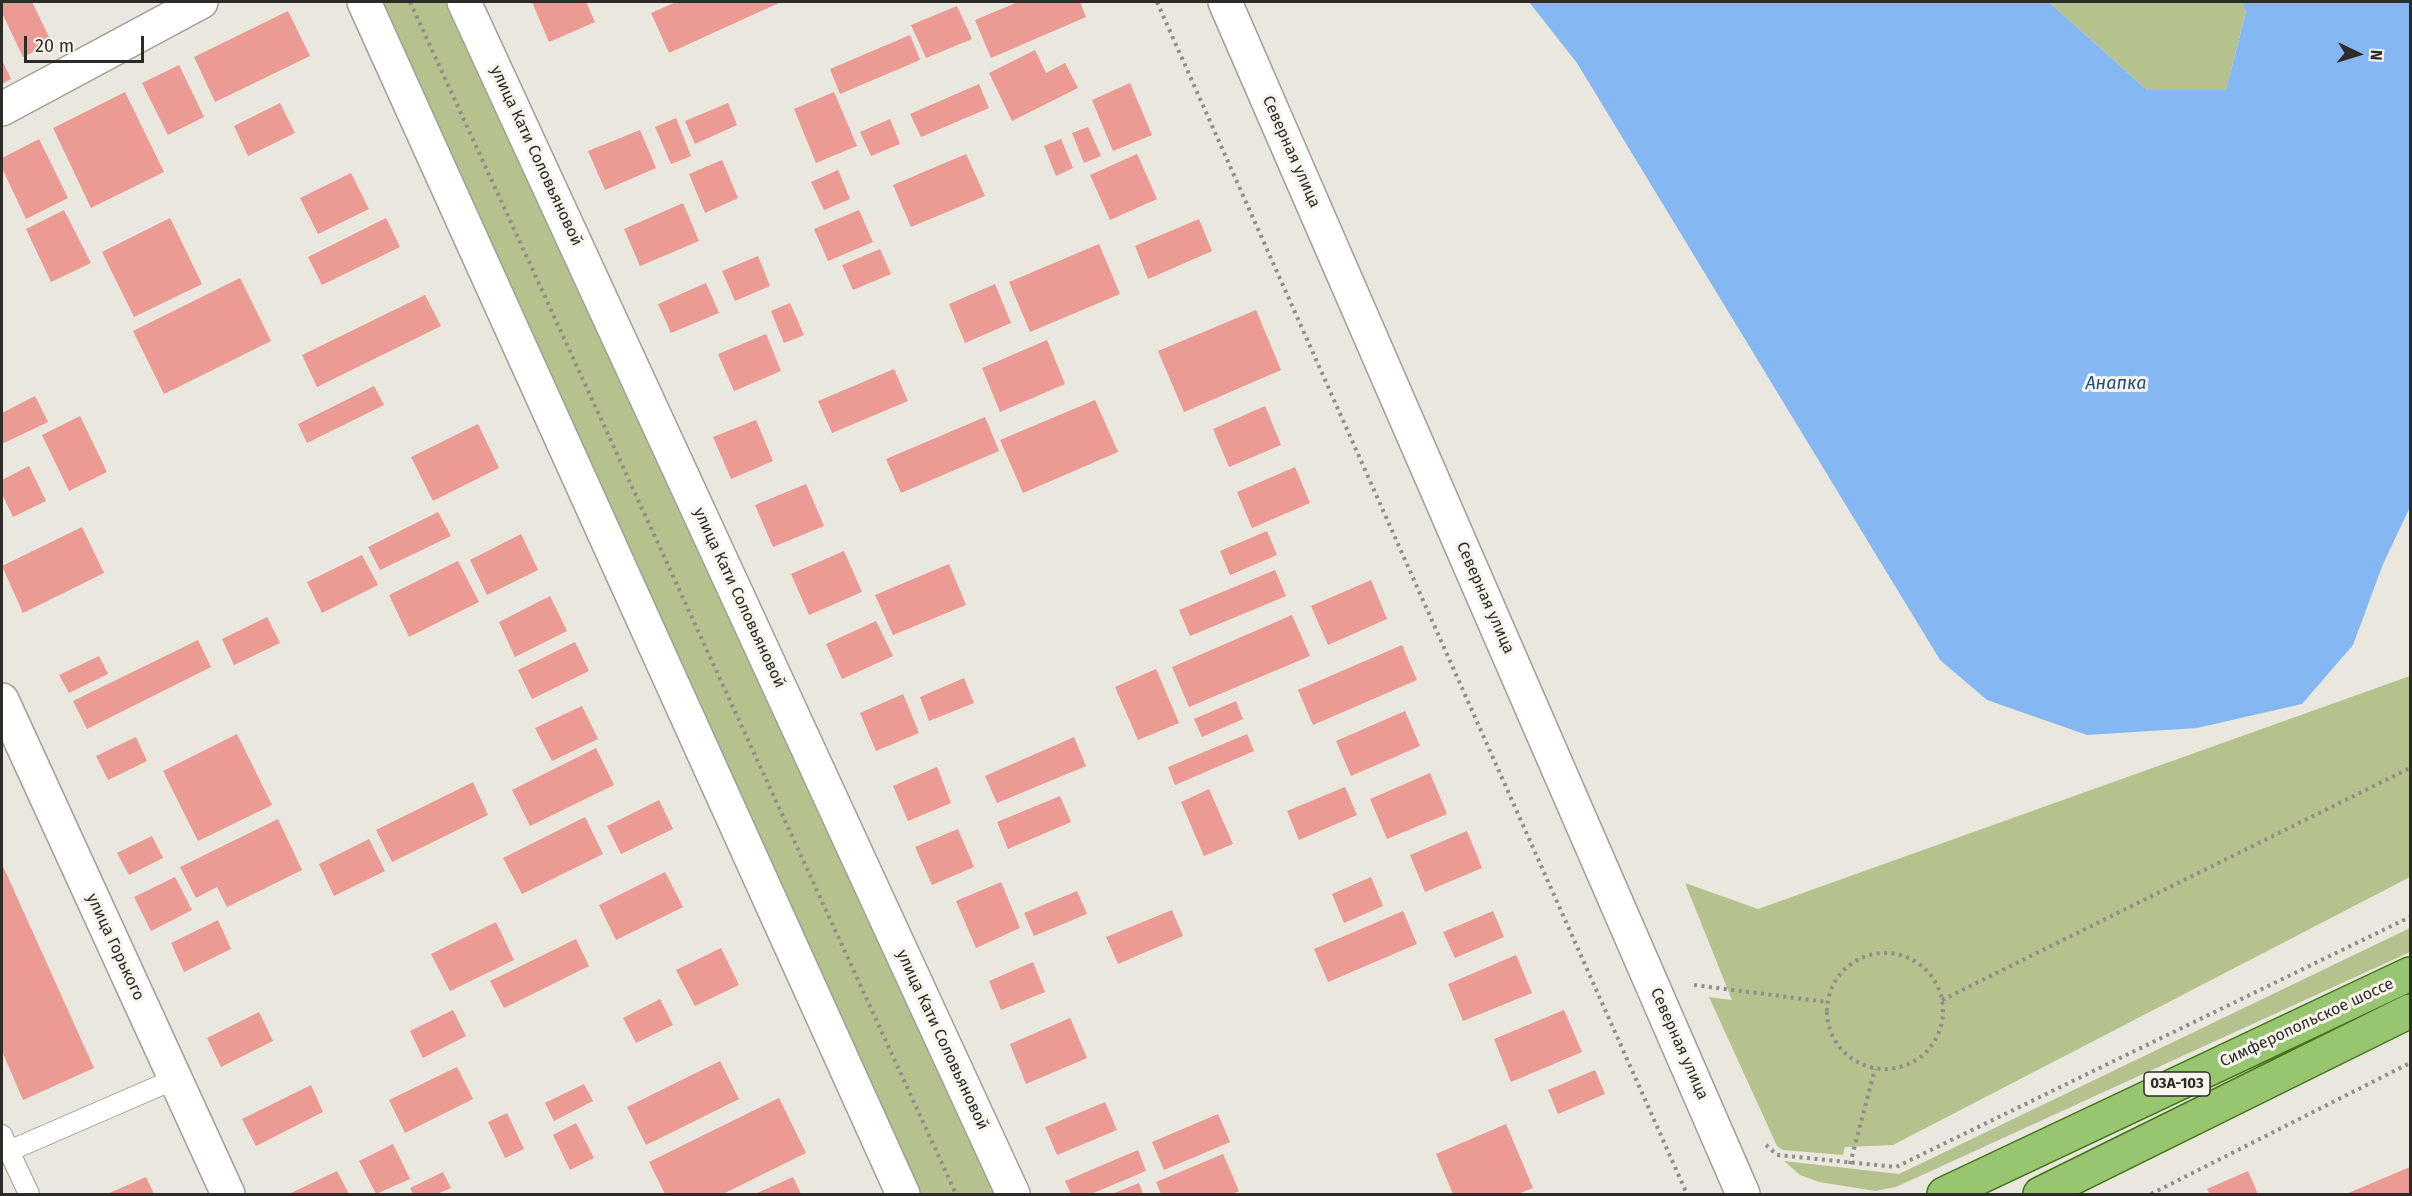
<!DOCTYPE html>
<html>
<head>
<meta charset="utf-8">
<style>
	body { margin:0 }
	#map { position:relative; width:2412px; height:1196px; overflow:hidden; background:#eae7de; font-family:"Fira Sans",sans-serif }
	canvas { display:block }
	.frame { position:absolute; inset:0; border:3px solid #2d2b28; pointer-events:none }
	.north { position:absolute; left:2328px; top:24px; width:60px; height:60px; -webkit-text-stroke:4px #f7f4ec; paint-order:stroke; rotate:94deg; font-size:16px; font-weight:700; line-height:24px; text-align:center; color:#2d2b28 }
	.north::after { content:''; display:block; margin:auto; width:21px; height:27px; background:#2d2b28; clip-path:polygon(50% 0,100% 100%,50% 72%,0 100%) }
	.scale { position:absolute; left:24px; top:36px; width:120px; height:27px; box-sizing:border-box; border:3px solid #2d2b28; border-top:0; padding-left:8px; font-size:18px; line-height:21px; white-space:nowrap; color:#2d2b28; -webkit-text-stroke:4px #f7f4ec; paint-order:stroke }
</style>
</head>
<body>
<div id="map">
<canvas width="2412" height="1196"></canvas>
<div class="frame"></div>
<div class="north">N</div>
<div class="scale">20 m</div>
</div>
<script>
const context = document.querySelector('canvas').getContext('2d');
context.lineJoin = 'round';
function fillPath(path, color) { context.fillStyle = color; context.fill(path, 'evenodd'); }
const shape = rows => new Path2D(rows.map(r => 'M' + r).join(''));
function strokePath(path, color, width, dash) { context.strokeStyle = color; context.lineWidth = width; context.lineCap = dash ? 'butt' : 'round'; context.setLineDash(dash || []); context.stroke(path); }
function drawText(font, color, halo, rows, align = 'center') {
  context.font = font + ' "Fira Sans",sans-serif'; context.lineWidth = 6; context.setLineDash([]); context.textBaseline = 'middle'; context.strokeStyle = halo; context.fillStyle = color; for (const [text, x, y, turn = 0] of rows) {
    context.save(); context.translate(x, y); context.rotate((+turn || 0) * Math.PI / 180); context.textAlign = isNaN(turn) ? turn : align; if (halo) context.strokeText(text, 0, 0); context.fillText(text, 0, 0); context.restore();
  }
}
const green = shape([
	[378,2,451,2,1001,1194,918,1194],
	[2049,2,2242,2,2246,12,2226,90,2147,90],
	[2410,676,2410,877,1893,1145,1845,1147,1843,1155,1783,1150,1777,1146,1709,997,1732,1000,1685,883,1758,909],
	[2410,928,2410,952,1896,1187,1875,1191,1819,1182,1800,1175,1784,1161,1899,1174]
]);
const water = shape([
	[1529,2,2049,2,2147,90,2226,90,2246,12,2242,2,2410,2,2410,507,2383,564,2353,645,2302,704,2197,728,2087,735,1987,700,1940,660,1577,63]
]);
const building = shape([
	[2,2,32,2,52,43,23,57,2,13],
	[532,2,586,2,595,22,549,42],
	[676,2,781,2,669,53,651,13],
	[1018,2,1080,2,1086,17,991,58,975,20],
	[957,6,972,39,926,58,911,25],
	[288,11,310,56,215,102,194,57],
	[910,35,920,60,840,94,830,69],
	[1035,50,1046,73,1065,63,1078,88,1012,121,989,73],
	[2,60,11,79,2,84],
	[179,65,204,117,168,135,142,83],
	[1130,83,1152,135,1113,151,1092,100],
	[979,84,989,108,921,137,910,114],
	[125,92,164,172,91,208,53,128],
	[834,92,857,146,816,163,794,109],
	[280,103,295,133,248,156,234,126],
	[728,103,737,125,695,144,685,121],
	[676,118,691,156,671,164,655,127],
	[890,119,900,144,871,156,860,132],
	[1088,127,1101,156,1084,163,1072,133],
	[640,130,656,168,605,190,588,151],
	[39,139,68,198,26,219,2,168,2,158],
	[1061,139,1073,168,1056,176,1044,146],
	[966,154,985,196,911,227,893,185],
	[1137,154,1157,199,1110,220,1090,175],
	[722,160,738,198,705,213,689,174],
	[838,170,850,199,824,210,811,182],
	[351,173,369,209,318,234,300,198],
	[683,203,699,241,640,266,624,229],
	[64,210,91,263,51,282,26,229],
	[859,210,873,242,828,261,814,229],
	[170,218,202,284,134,317,102,252],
	[386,218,400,247,322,285,308,257],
	[1199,219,1212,251,1148,279,1135,246],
	[1099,244,1120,294,1030,332,1009,282],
	[880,249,891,274,853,290,842,265],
	[758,256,770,286,735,301,722,271],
	[240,278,271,341,164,394,133,331],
	[706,283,719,313,671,333,658,304],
	[995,284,1011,323,965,343,949,304],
	[425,295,441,326,317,387,302,355],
	[790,303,804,335,784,343,771,311],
	[1256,310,1281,370,1184,412,1158,351],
	[766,334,781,371,734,391,718,354],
	[1047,340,1065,384,1000,412,982,368],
	[894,369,908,401,832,433,818,401],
	[374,386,384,405,307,443,298,424],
	[35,396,48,422,2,444,2,413],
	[1095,400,1118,452,1023,493,1000,440],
	[1265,406,1281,445,1229,467,1213,429],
	[80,416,107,472,69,491,42,435],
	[985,417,999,451,901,493,886,459],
	[756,420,773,461,731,479,713,437],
	[478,424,499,468,433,501,411,457],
	[29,466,46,501,13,517,2,494,2,480],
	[1295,467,1310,503,1252,528,1237,492],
	[806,484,824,526,773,547,755,505],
	[438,512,451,536,380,570,368,547],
	[82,527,104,573,23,613,2,566],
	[1267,531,1277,555,1230,575,1220,551],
	[521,534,538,570,487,595,470,560],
	[844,551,862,592,809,615,791,574],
	[362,555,378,585,322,613,307,582],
	[458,561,479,602,409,637,389,595],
	[949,564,966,605,893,635,875,595],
	[1275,570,1286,596,1190,636,1179,610],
	[1371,580,1387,619,1328,645,1311,606],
	[550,596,567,631,515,657,499,622],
	[1292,615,1310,656,1189,707,1172,667],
	[267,617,280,643,234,665,222,639],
	[876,621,893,656,842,679,826,644],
	[198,640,211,667,87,729,73,701],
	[575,642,589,671,532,699,518,670],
	[1402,645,1417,680,1313,725,1298,690],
	[99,656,108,674,69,693,59,675],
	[1156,669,1179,723,1138,740,1115,687],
	[964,678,974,703,929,721,920,697],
	[903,694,919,733,876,751,860,713],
	[1236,701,1243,719,1202,737,1194,719],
	[582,706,598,739,552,761,535,728],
	[1405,711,1420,746,1351,776,1336,741],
	[237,734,272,805,198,841,163,771],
	[1247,734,1254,751,1175,785,1168,767],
	[136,737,147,761,108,780,96,756],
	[1074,737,1086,766,997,803,985,776],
	[596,748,614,785,530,826,512,790],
	[937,767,951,803,908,821,893,786],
	[1430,773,1447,814,1387,839,1370,799],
	[473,782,488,815,392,862,376,830],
	[1345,787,1357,815,1299,840,1287,811],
	[1209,789,1233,844,1204,856,1181,802],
	[1060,796,1071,822,1008,849,997,822],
	[659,800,673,829,621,854,607,826],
	[585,817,603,854,522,894,503,858],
	[278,819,302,870,227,907,217,887,196,898,180,867],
	[958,829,974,867,932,885,915,847],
	[1467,831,1482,868,1425,892,1410,855],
	[152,836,163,858,129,875,117,853],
	[369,839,385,871,334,896,319,864],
	[2,864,94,1068,23,1100,2,1051],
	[665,872,683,907,616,940,599,905],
	[175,877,192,910,151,931,134,897],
	[1371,877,1383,906,1344,923,1332,894],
	[1001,882,1020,928,976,948,956,901],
	[1077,891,1087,914,1034,936,1024,913],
	[1172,910,1183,936,1118,964,1106,937],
	[1403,911,1417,944,1328,982,1314,949],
	[1493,911,1504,937,1455,958,1443,932],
	[218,920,231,949,184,972,171,943],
	[496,922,514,960,450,991,431,954],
	[576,939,589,966,504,1008,490,981],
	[721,948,739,985,695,1006,676,970],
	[1516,955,1532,993,1463,1021,1448,984],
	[1033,962,1045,992,1001,1010,989,981],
	[660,999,673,1025,636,1043,623,1018],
	[453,1010,466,1036,423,1058,410,1031],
	[1564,1010,1582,1052,1511,1082,1494,1039],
	[259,1012,273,1041,221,1067,207,1038],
	[1070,1018,1087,1058,1026,1084,1010,1044],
	[720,1061,739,1099,646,1145,627,1107],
	[457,1067,473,1099,405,1133,389,1100],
	[1595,1070,1605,1094,1558,1114,1548,1090],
	[584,1084,593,1101,554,1121,545,1103],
	[311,1085,323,1112,256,1146,242,1119],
	[779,1098,806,1153,723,1194,665,1194,649,1162],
	[1105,1102,1117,1130,1057,1155,1045,1127],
	[507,1113,524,1149,505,1158,488,1122],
	[1218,1114,1230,1142,1164,1170,1152,1142],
	[576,1123,594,1158,570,1170,553,1135],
	[1506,1124,1533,1188,1518,1194,1453,1194,1436,1154],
	[393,1144,410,1179,376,1194,359,1161],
	[1138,1150,1146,1171,1091,1194,1071,1194,1065,1181],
	[1223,1154,1239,1191,1232,1194,1161,1194,1156,1182],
	[2410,1167,2410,1194,2346,1194],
	[337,1171,349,1194,289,1194],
	[2248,1171,2258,1194,2210,1194,2207,1189],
	[443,1172,451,1188,437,1194,413,1194,410,1188],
	[146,1177,154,1194,107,1194],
	[793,1177,801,1194,755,1194],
	[1139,1183,1143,1194,1112,1194]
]);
const path = shape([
	[410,2,956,1194],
	[1157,2,1687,1194],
	'1827 1011a58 58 0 1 1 116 0a58 58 0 1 1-116 0Z',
	[1694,985,1827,1002],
	[1942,1000,2410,768],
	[1766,1145,1777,1155,1896,1167,2410,917],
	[1850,1164,1875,1069],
	[2151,1194,2410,1063]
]);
const lane = shape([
	[2,1135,9,1151,175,1079],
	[9,1151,29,1194]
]);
const street = shape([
	[364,2,903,1194],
	[464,2,1013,1194],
	[2,109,201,2],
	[2,700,228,1194]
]);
const secondary = shape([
	[1225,2,1743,1194]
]);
const primary = shape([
	[1944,1194,2410,974],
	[2040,1194,2410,1011]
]);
const shields = [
	[2177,1084,66]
];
const shieldNames = [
	["03А-103",2177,1084]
];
const streetNames = [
	["Северная улица",1291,152,66],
	["улица Кати Соловьяновой",536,156,65],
	["улица Кати Соловьяновой",739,598,65],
	["Северная улица",1485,598,66],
	["улица Горького",115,947,65],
	["Симферопольское шоссе",2307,1023,-25],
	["улица Кати Соловьяновой",942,1040,65],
	["Северная улица",1679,1044,66]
];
const waterNames = [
	["Анапка",2116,384]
];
fillPath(green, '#b5c28d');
fillPath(water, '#85b8f2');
fillPath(building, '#eb9a94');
strokePath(lane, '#a19e96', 22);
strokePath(street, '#a19e96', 36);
strokePath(secondary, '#a19e96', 36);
strokePath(primary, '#447618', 36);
strokePath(path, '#908e88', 4, [3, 4.5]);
strokePath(lane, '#fff', 20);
strokePath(street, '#fff', 33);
strokePath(secondary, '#fff', 33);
strokePath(primary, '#97c570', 33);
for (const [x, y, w] of shields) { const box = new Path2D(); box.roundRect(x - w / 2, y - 12, w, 24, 4.5); context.fillStyle = '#f7f4ec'; context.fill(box); strokePath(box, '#2d2b28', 1.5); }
drawText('bold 15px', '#2d2b28', null, shieldNames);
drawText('16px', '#2d2b28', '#f7f4ec', streetNames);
drawText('italic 18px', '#194d82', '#f7f4ec', waterNames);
</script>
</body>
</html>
